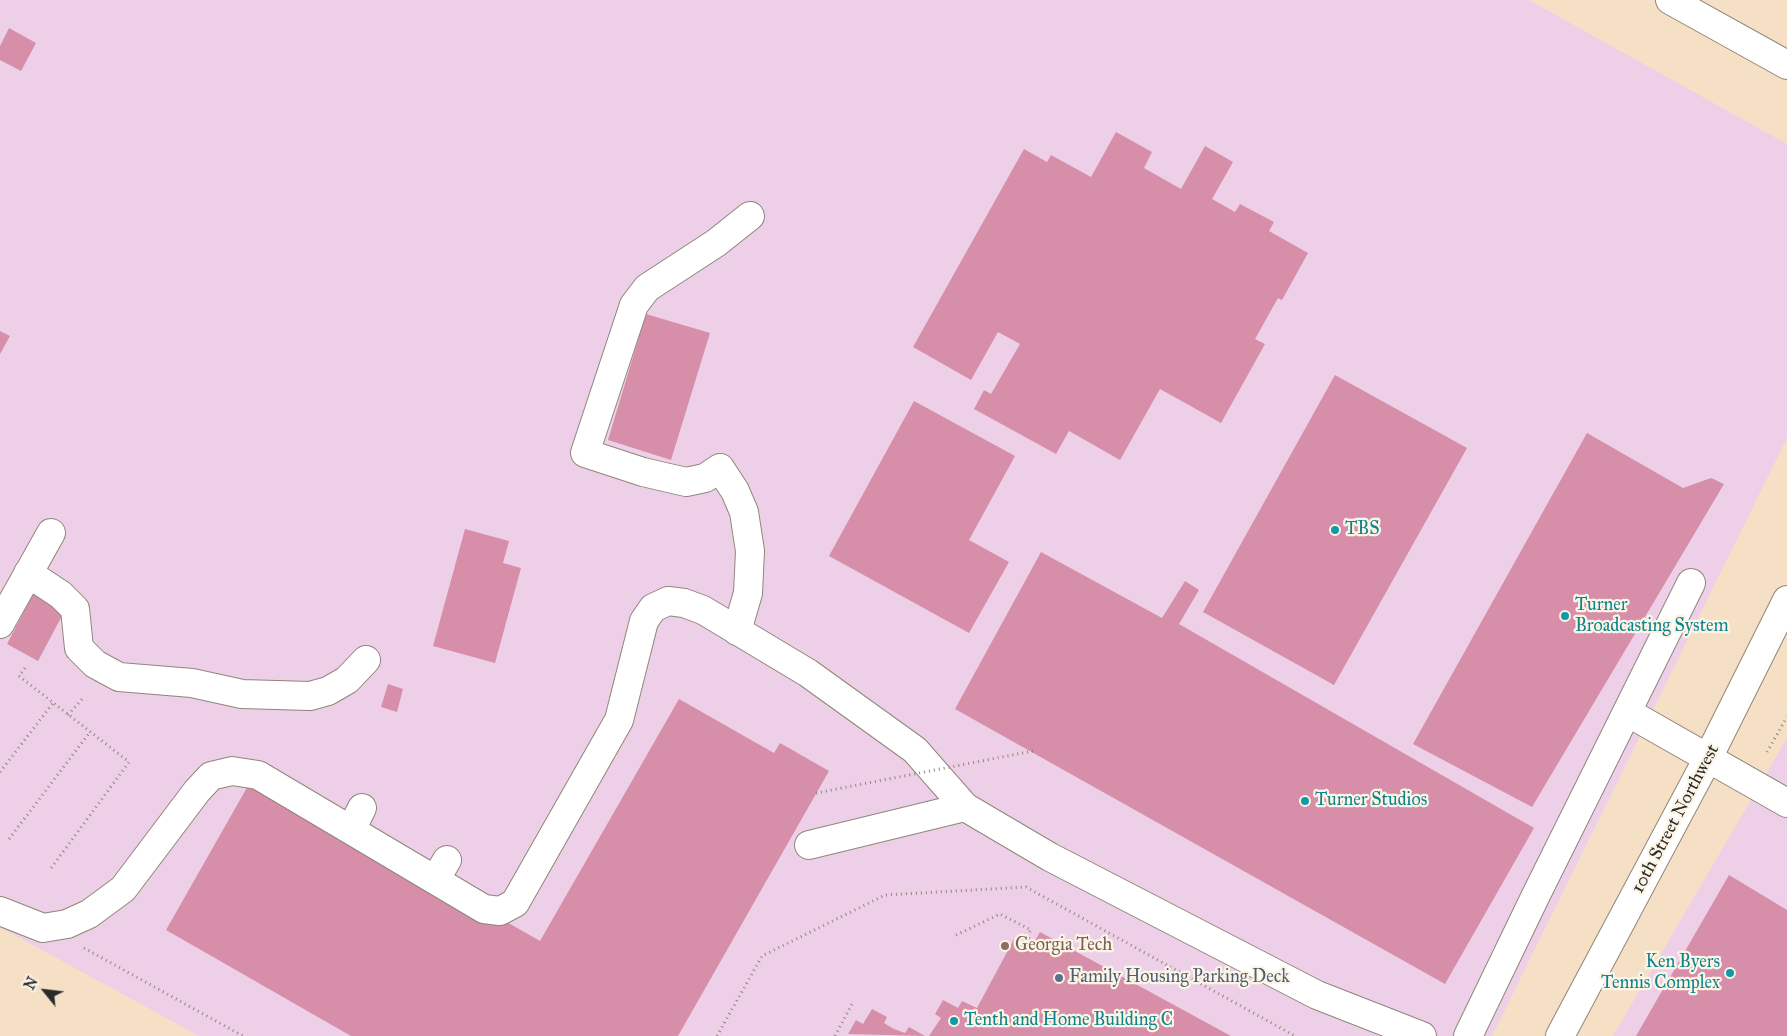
<!DOCTYPE html>
<html>
<head>
<meta charset="utf-8">
<style>
	body { margin:0 }
	#map { position:relative; width:1787px; height:1036px; overflow:hidden; background:#f6e0c5; font-family:"IM FELL Great Primer",serif }
	canvas { display:block }
	.north { position:absolute; left:20px; top:966px; width:50px; height:50px; -webkit-text-stroke:4px #fcf5e5; paint-order:stroke; rotate:299deg; font-size:14px; font-weight:700; line-height:20px; text-align:center; color:#2b2b2b }
	.north::after { content:''; display:block; margin:auto; width:18px; height:22px; background:#2b2b2b; clip-path:polygon(50% 0,100% 100%,50% 72%,0 100%) }
</style>
</head>
<body>
<div id="map">
<canvas width="1787" height="1036"></canvas>
<div class="north">N</div>
</div>
<script>
const context = document.querySelector('canvas').getContext('2d');
context.lineJoin = 'round';
function fillPath(path, color) { context.fillStyle = color; context.fill(path, 'evenodd'); }
const shape = rows => new Path2D(rows.map(r => 'M' + r).join(''));
function strokePath(path, color, width, dash) { context.strokeStyle = color; context.lineWidth = width; context.lineCap = dash ? 'butt' : 'round'; context.setLineDash(dash || []); context.stroke(path); }
function drawText(font, color, halo, rows, align = 'center') {
  context.font = font + ' "IM FELL Great Primer",serif'; context.lineWidth = 4.5; context.setLineDash([]); context.textBaseline = 'middle'; context.strokeStyle = halo; context.fillStyle = color; for (const [text, x, y, turn = 0] of rows) {
    context.save(); context.translate(x, y); context.rotate((+turn || 0) * Math.PI / 180); context.textAlign = isNaN(turn) ? turn : align; if (halo) context.strokeText(text, 0, 0); context.fillText(text, 0, 0); context.restore();
  }
}
const built = shape([
	[0,0,1529,0,1787,144,1787,438,1492,1036,199,1036,0,927],
	[1787,738,1787,1036,1613,1036]
]);
const building = shape([
	[9,28,36,43,21,71,0,60,0,46],
	[1116,132,1152,152,1144,168,1181,189,1205,146,1233,162,1212,199,1235,212,1240,204,1274,222,1269,231,1308,253,1282,300,1278,298,1255,339,1265,344,1221,423,1160,389,1120,460,1069,431,1056,454,974,409,984,390,991,394,1020,344,998,332,971,380,913,347,1024,149,1047,162,1051,155,1091,177],
	[646,314,710,333,671,460,608,440],
	[0,331,10,336,0,354],
	[1335,375,1467,448,1334,685,1203,612],
	[914,401,1015,456,969,540,1009,562,969,633,829,556],
	[1587,433,1683,488,1711,478,1724,484,1532,807,1413,744],
	[465,529,509,541,503,563,521,568,495,663,433,646],
	[1041,552,1162,618,1185,581,1199,590,1179,624,1534,828,1445,984,955,709],
	[36,589,63,614,38,661,7,644],
	[388,684,403,689,397,712,381,707],
	[679,699,774,753,780,743,829,771,678,1036,351,1036,166,930,253,777,540,941],
	[1729,875,1787,910,1787,1036,1636,1036],
	[1040,932,1231,1036,929,1036,941,1018,935,1014,943,1000,958,1008,962,1001,977,1008,1014,939,1031,948],
	[872,1009,887,1017,884,1023,894,1029,905,1033,909,1027,925,1036,848,1034,856,1020,863,1024]
]);
const path = shape([
	[25,668,19,676,129,762,49,871],
	[68,715,84,697],
	[1767,752,1787,717],
	[0,772,53,703],
	[9,839,90,732],
	[956,935,1000,914,1031,930,1026,937,1035,942],
	[84,948,243,1036],
	[717,1036,762,956,885,895,1026,887,1295,1036],
	[835,1036,852,1004]
]);
const minor = shape([
	[1670,0,1787,65],
	[28,573,61,595,75,609,79,648,95,664,119,677,192,683,242,694,310,696,328,691,347,680,366,660],
	[0,624,51,533],
	[737,631,748,593,750,551,744,512,735,491,720,468,705,478,686,482,643,472,585,453,634,305,647,288,716,243,750,216],
	[1627,712,1787,803],
	[351,830,362,808],
	[809,845,965,807],
	[435,880,447,860],
	[0,911,43,928,67,924,89,914,123,889,197,791,211,776,232,771,258,775,484,909,500,911,515,903,619,720,644,621,653,608,668,601,684,603,703,610,808,673,915,750,965,807,1050,857,1317,995,1422,1036],
	[1468,1036,1536,895,1691,583]
]);
const major = shape([
	[1560,1036,1708,758,1787,600]
]);
const pathBridge = shape([
	[816,793,1033,751]
]);
const markers = [
	[1335,530,5,"#0f9aa8"],
	[1565,616,5,"#0f9aa8"],
	[1305,801,5,"#0f9aa8"],
	[1005,946,5,"#8d6e63"],
	[1730,973,5,"#0f9aa8"],
	[1059,978,5,"#5c6f8a"],
	[954,1021,5,"#0f9aa8"]
];
const cultureNames = [
	["TBS",1345,530],
	["Turner",1575,606],
	["Broadcasting System",1575,627],
	["Turner Studios",1315,801],
	["Ken Byers",1720,963,"right"],
	["Tennis Complex",1720,984,"right"],
	["Tenth and Home Building C",964,1021]
];
const streetNames = [
	["10th Street Northwest",1676,819,-62]
];
const educationNames = [
	["Georgia Tech",1015,946]
];
const serviceNames = [
	["Family Housing Parking Deck",1069,978]
];
fillPath(built, '#edd0e8');
fillPath(building, '#d68ea9');
strokePath(minor, '#908678', 30);
strokePath(major, '#908678', 30);
strokePath(path, '#908678', 3, [1, 4]);
strokePath(minor, '#fff', 28);
strokePath(major, '#fff', 28);
strokePath(pathBridge, '#908678', 3, [1, 4]);
for (const [x, y, r, color] of markers) { const dot = new Path2D(); dot.arc(x, y, r, 0, 2 * Math.PI); context.fillStyle = color; context.fill(dot); strokePath(dot, '#fcf5e5', 2); }
drawText('18px', '#0d838f', '#fcf5e5', cultureNames, 'left');
drawText('18px', '#2b2b2b', '#fcf5e5', streetNames);
drawText('18px', '#785e54', '#fcf5e5', educationNames, 'left');
drawText('18px', '#4e5e75', '#fcf5e5', serviceNames, 'left');
</script>
</body>
</html>
